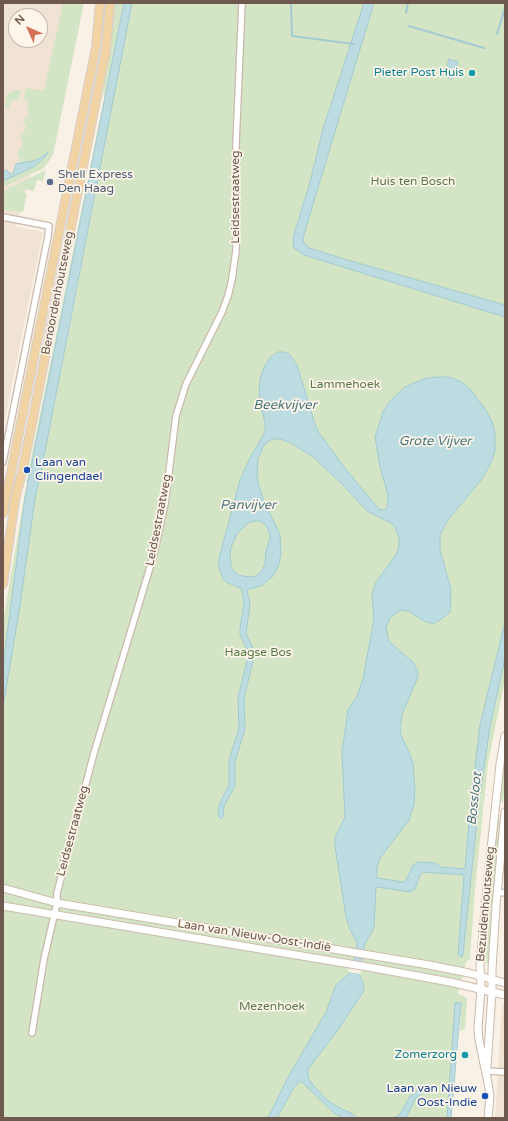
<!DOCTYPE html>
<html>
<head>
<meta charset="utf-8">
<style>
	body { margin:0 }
	#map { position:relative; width:508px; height:1121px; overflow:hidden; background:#f9f1e5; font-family:"Varela Round",sans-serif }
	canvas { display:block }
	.frame { position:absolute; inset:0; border:4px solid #6f584d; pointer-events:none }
	.north { position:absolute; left:8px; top:8px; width:40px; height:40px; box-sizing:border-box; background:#fdf5ea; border:1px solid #c4b6ab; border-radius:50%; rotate:315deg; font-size:11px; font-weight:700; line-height:16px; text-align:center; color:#6f584d }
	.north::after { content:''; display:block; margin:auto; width:14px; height:18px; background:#d67157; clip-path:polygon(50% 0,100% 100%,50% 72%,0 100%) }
</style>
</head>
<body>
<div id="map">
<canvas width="508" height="1121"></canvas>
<div class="frame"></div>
<div class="north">N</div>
</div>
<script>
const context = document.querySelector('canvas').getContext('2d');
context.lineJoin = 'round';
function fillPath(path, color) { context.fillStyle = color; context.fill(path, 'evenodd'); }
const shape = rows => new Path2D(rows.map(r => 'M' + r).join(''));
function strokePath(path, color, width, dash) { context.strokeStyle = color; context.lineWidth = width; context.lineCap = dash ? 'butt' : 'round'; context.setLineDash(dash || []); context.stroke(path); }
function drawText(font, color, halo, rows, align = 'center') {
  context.font = font + ' "Varela Round",sans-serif'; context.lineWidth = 3.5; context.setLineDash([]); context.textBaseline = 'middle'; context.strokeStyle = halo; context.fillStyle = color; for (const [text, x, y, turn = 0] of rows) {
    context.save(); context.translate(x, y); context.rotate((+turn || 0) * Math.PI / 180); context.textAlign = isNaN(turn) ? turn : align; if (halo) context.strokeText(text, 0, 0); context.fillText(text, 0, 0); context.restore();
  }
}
const residential = shape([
	[3,3,66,3,35,159,16,227,43,232,3,428],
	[16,16,40,16,40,40,16,40],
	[505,1003,505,1118,495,1118,502,1006]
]);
const green = shape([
	[63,3,84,3,53,155,44,168,3,187,3,181,35,166,46,156,48,152,40,158,33,161,18,164,20,156,17,155,19,149,21,149,23,141,20,140,22,133,24,133,26,125,23,124,25,118,27,118,29,110,27,109,28,101,26,99,23,100,26,88,44,91],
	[114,3,124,3,29,483,26,483,104,99,103,87,109,49],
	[128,3,505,3,505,679,488,763,475,889,470,959,466,962,458,994,464,996,467,999,465,1029,460,1031,461,1003,457,1003,447,1118,3,1118,3,679,28,528,55,400,94,201],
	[17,90,20,90,19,100,13,99,12,102,10,102,9,108,5,108,6,97,8,93],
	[46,170,43,181,37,180,34,191,23,189,23,193,27,193,23,212,3,210,3,191],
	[26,490,27,490,17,565,3,666,3,622,23,504],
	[505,753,505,784,503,802,499,802],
	[497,819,501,819,489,964,484,962]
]);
const water = shape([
	[124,3,132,3,39,482,36,492,20,605,3,707,3,666,25,497,124,3],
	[364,3,374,3,307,224,303,238,304,243,309,248,344,259,505,305,505,317,304,255,294,248,293,238,310,182,323,129,364,3],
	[449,59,458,62,452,79,444,76,449,59],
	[48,152,46,156,35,166,3,181,3,170,8,171,11,174,13,174,16,164,33,161,40,158,48,152],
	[278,352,284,352,289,354,297,365,315,424,319,433,348,472,378,508,381,510,384,510,387,508,388,495,380,467,375,437,383,412,389,402,405,387,423,379,436,377,449,377,460,381,471,390,485,409,492,421,495,433,495,451,491,463,482,479,448,520,440,535,440,550,451,589,450,612,440,620,433,624,424,621,410,612,403,610,399,611,390,618,386,628,389,641,396,648,413,662,418,672,417,679,403,712,400,727,401,735,409,752,413,763,415,790,414,805,409,820,380,858,377,868,377,878,403,882,407,879,413,865,419,862,435,863,441,867,465,869,471,800,480,725,505,622,505,658,490,726,479,802,463,954,462,957,458,955,464,875,422,872,420,875,415,889,411,892,376,887,374,928,365,944,359,974,364,984,363,992,338,1030,308,1069,308,1077,312,1084,328,1101,338,1107,351,1113,357,1118,343,1118,334,1113,305,1085,302,1082,299,1082,293,1089,277,1118,268,1118,287,1079,326,1012,336,985,351,972,353,965,357,943,349,927,346,917,335,846,335,838,345,817,342,752,348,710,357,696,363,679,374,619,372,593,376,582,396,555,399,546,399,538,395,527,391,523,367,511,342,484,313,457,291,443,280,439,273,439,267,442,263,447,258,459,257,473,258,483,263,499,280,535,281,554,278,567,273,576,261,586,249,589,247,591,250,604,246,633,253,649,254,656,244,699,245,729,235,761,235,786,224,806,223,817,221,819,218,816,219,805,229,785,229,760,239,728,238,698,248,657,247,651,240,634,240,628,244,604,242,591,240,588,226,582,223,578,220,571,218,562,240,480,250,458,265,432,265,422,260,404,259,393,260,379,265,365,270,358,278,352],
	[254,521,260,521,265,524,269,531,270,538,266,551,265,563,263,569,256,576,249,577,238,575,232,569,231,566,230,553,232,545,237,534,248,523,254,521],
	[455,1003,461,1003,451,1118,447,1118,455,1003],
	[426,1089,425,1091,415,1099,406,1118,394,1118,400,1114,410,1096,414,1093,419,1090,426,1089]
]);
const pier = shape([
	[352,960,363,962,361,974,348,972]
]);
const stream = shape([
	[291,3,292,36,354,44],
	[406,13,408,3],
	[409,26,484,48],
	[497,34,505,8]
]);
const minor = shape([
	[3,217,49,226,48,236,3,462],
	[497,892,505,893],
	[32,1033,44,959,57,903,57,893,94,753,154,554,165,504,176,416,186,384,222,312,228,296,232,279,236,251,236,144,242,3],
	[486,1071,505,1072]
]);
const tertiary = shape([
	[481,989,478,1028,479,1040,488,1083,490,1096,488,1118],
	[487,1067,492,992]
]);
const secondary = shape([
	[3,888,57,903,429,965,469,973,505,983],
	[3,906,368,967,450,982,505,995],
	[481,989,480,965,488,877,500,764,505,736],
	[492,992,492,969,496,905,505,812]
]);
const primary = shape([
	[3,513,96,47,100,3],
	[3,584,15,500,23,468,106,50,110,3]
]);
const markers = [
	[472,73,4,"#0f9aa8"],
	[50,182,4,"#5c6f8a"],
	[27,470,4,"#1a4fb4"],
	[465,1055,4,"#0f9aa8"],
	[485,1096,4,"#1a4fb4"]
];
const cultureNames = [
	["Pieter Post Huis",464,73],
	["Zomerzorg",457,1055]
];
const serviceNames = [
	["Shell Express",58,175],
	["Den Haag",58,189]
];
const parkNames = [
	["Huis ten Bosch",413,182],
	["Lammehoek",345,385],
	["Haagse Bos",258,653],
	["Mezenhoek",272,1007]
];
const streetNames = [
	["Leidsestraatweg",236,197,-90],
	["Benoordenhoutseweg",58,293,-79],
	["Leidsestraatweg",159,520,-79],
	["Leidsestraatweg",73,831,-75],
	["Bezuidenhoutseweg",486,904,-85],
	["Laan van Nieuw-Oost-Indië",254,936,9]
];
const transitNames = [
	["Laan van",35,463],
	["Clingendael",35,477],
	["Laan van Nieuw",477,1089,"right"],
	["Oost-Indie",477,1103,"right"]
];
const waterNames = [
	["Beekvijver",285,406],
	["Grote Vijver",435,442],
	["Panvijver",248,506],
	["Bossloot",475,799,-84]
];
fillPath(residential, '#f0e3d4');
fillPath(green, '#d3e5c5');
fillPath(water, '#bcdce1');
strokePath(water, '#a3cbd1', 1);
fillPath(pier, '#f9f1e5');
strokePath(stream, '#a3cbd1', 2);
strokePath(minor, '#c9b9ac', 8);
strokePath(tertiary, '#c9b9ac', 9);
strokePath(secondary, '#cebbad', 9);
strokePath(primary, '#d7d0cd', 10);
strokePath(minor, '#fff', 5.5);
strokePath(tertiary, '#fff', 7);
strokePath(secondary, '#fff', 7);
strokePath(primary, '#f1d3a4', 8);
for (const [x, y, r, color] of markers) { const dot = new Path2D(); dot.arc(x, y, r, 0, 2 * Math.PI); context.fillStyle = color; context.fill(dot); strokePath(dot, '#fdf5ea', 1.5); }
drawText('12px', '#0d838f', '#fdf5ea', cultureNames, 'right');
drawText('12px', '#4e5e75', '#fdf5ea', serviceNames, 'left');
drawText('12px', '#587a49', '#fdf5ea', parkNames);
drawText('12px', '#6f584d', '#fdf5ea', streetNames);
drawText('12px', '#164399', '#fdf5ea', transitNames, 'left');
drawText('italic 13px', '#497880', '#fdf5ea', waterNames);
</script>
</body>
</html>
